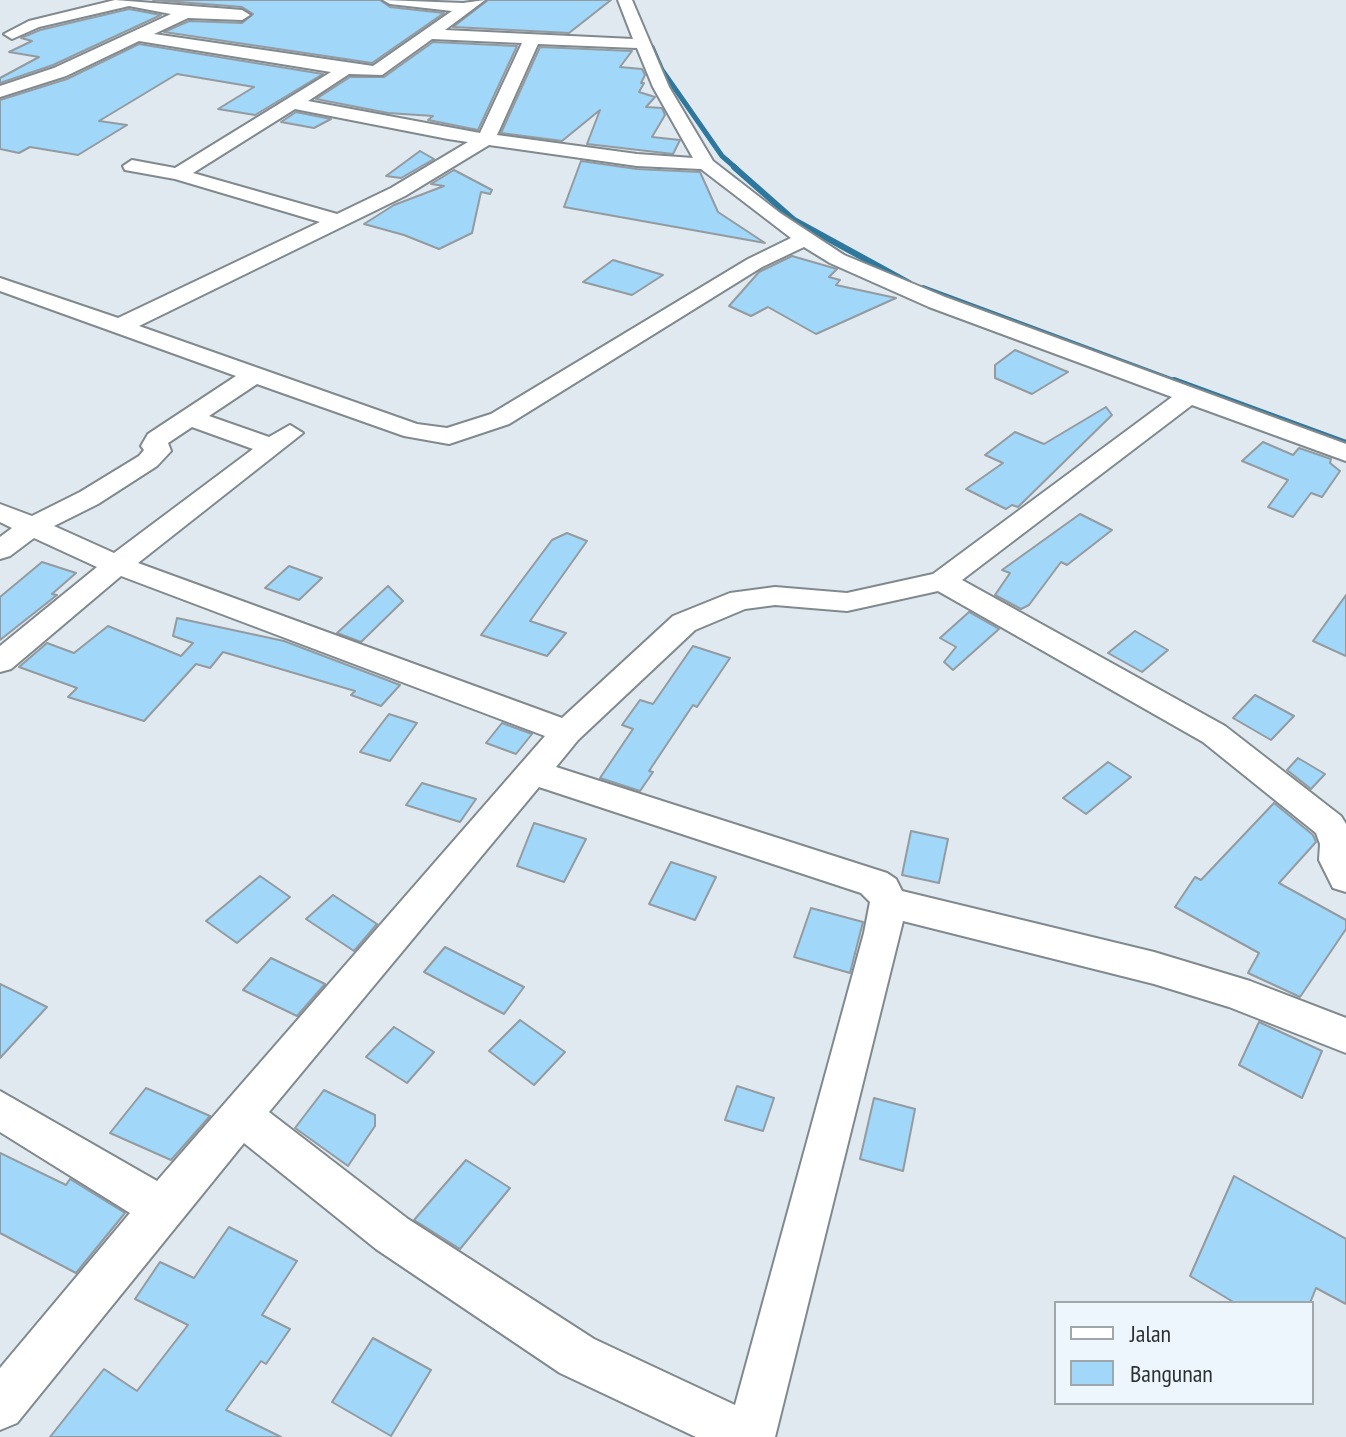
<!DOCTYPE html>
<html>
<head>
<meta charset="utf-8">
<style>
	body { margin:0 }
	#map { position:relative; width:1346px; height:1437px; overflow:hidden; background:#e0e9ef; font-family:"PT Sans Narrow",sans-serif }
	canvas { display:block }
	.legend { position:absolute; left:1054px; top:1301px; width:260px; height:104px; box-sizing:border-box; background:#edf6fc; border:2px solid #a0a7ab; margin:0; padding:10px 14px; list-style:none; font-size:24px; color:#2d3032 }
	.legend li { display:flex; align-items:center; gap:16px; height:40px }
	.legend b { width:40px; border:2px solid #a0a7ab }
</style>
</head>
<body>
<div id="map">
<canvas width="1346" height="1437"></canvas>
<ul class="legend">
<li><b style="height:10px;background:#fff"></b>Jalan</li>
<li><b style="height:22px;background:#a1d7f8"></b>Bangunan</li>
</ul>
</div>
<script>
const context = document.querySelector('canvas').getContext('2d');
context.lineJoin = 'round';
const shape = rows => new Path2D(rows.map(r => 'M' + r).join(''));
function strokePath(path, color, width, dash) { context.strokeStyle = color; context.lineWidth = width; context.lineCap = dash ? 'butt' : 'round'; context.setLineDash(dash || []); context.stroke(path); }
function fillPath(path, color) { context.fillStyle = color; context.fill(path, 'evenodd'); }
const streamFar2 = shape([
	[652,47,662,70,722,156,737,169]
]);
const streamFar1 = shape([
	[734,167,794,220,909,283],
	[923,288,1179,383]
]);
const stream = shape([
	[1174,381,1346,444]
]);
const building = shape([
	[153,0,380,0,390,7,444,13,372,63,164,32,189,21,242,23,253,14,242,7,153,0],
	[488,0,611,0,569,33,453,27,488,0],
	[129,9,161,15,53,65,0,83,0,78,39,57,9,52,32,41,21,38,40,30,129,9],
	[433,42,517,46,478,130,428,120,433,116,388,113,316,99,350,77,384,77,433,42],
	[139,44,323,74,255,115,218,109,254,87,177,74,99,121,127,125,78,155,30,147,19,153,0,149,0,100,67,79,139,44],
	[540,47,632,51,620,67,642,69,645,75,641,83,644,83,639,92,655,97,646,107,662,108,665,115,652,137,680,140,673,154,587,144,600,110,562,141,501,133,540,47],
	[296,112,331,119,314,128,281,122,296,112],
	[420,151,434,159,401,178,386,176,420,151],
	[581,161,637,169,700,172,718,212,765,243,564,207,581,161],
	[454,170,492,190,490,194,481,192,472,233,439,249,404,235,364,224,394,205,444,186,431,184,454,170],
	[792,256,837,269,829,277,840,280,836,285,896,298,816,334,768,307,751,316,729,306,759,272,792,256],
	[613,260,663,275,632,295,583,282,613,260],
	[1015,350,1068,372,1032,394,995,378,995,365,1015,350],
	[1106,407,1112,415,1018,507,1012,505,1006,509,966,489,1003,463,985,455,1015,432,1044,444,1106,407],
	[1263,442,1293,455,1299,448,1331,459,1330,463,1340,471,1322,497,1311,493,1293,517,1268,507,1288,480,1242,461,1263,442],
	[1080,514,1112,530,1067,565,1061,562,1029,605,1021,609,995,595,1010,573,1002,570,1080,514],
	[567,533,587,541,530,621,566,633,547,656,481,635,552,540,567,533],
	[42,562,76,573,52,594,57,595,0,640,0,597,42,562],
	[289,566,322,578,299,600,265,588,289,566],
	[388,586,403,601,361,642,337,633,388,586],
	[1346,595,1346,656,1313,641,1346,595],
	[969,612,999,629,953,670,944,662,956,647,940,638,969,612],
	[177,618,284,641,400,685,381,706,351,695,355,691,223,652,210,668,196,664,144,721,68,697,77,688,19,667,47,643,74,653,108,626,181,656,193,643,173,636,177,618],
	[1135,631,1168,650,1142,672,1108,653,1135,631],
	[693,646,730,658,697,707,693,705,649,771,653,772,640,791,600,778,633,729,622,725,640,700,653,704,693,646],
	[1255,695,1294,716,1271,740,1233,718,1255,695],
	[389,714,417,723,390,761,360,752,389,714],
	[502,723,532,734,516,754,486,743,502,723],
	[1298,758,1325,774,1311,789,1287,770,1298,758],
	[1108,762,1131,777,1086,814,1063,798,1108,762],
	[422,783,476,799,460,822,406,805,422,783],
	[1274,803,1313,835,1316,842,1279,883,1346,920,1346,929,1300,997,1248,973,1259,953,1175,907,1195,877,1201,880,1274,803],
	[534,823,586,839,564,882,517,866,534,823],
	[911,831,948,839,939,883,902,875,911,831],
	[671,862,716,877,695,920,649,904,671,862],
	[260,876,290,897,237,943,206,921,260,876],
	[333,895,377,924,354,951,306,919,333,895],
	[811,908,863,922,850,973,794,957,811,908],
	[445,947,524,987,504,1014,424,972,445,947],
	[271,958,325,984,297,1016,243,990,271,958],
	[0,984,47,1007,0,1058,0,984],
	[520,1020,565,1052,534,1085,489,1051,520,1020],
	[1259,1022,1322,1051,1302,1098,1239,1065,1259,1022],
	[394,1027,434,1052,407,1083,366,1057,394,1027],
	[737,1086,774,1098,763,1131,725,1120,737,1086],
	[146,1088,210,1116,171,1160,110,1133,146,1088],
	[324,1090,375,1115,375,1126,348,1166,295,1128,324,1090],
	[874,1098,915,1109,903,1171,860,1159,874,1098],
	[0,1153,66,1185,70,1179,125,1213,76,1273,0,1233,0,1153],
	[466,1160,510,1188,460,1249,414,1220,466,1160],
	[1234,1176,1346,1239,1346,1304,1316,1288,1310,1303,1235,1303,1190,1276,1234,1176],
	[229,1227,297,1261,262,1315,290,1329,266,1364,261,1361,226,1410,281,1437,50,1437,104,1369,137,1391,188,1325,135,1299,160,1262,194,1278,229,1227],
	[373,1338,431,1370,391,1436,332,1402,373,1338]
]);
const minor = shape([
	[115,0,242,10,250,15,242,20,188,18,154,34,373,66,452,11,390,4,383,0,463,3,485,0,445,30,633,39,618,0,632,0,669,87,713,161,780,213,844,255,945,297,1346,444,1346,461,1192,405,962,580,1225,726,1341,816,1346,824,1346,892,1333,888,1319,860,1320,844,1316,833,1203,742,938,591,847,611,775,605,745,609,695,630,578,740,556,767,887,873,896,879,902,891,1154,952,1250,981,1346,1018,1346,1053,1229,1007,1154,984,903,921,775,1437,696,1437,560,1373,376,1249,244,1143,17,1423,0,1430,0,1368,130,1213,0,1132,0,1091,157,1181,545,736,121,576,11,669,0,672,0,646,97,567,34,538,10,556,0,559,0,537,12,528,0,522,0,504,32,516,80,492,139,456,144,450,141,446,148,434,236,376,0,291,0,278,118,318,320,222,175,179,125,170,123,166,132,160,175,168,331,72,139,41,66,76,0,97,0,86,54,68,171,14,129,6,39,27,12,39,4,34,29,21,115,0],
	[432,39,522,43,480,133,308,101,349,74,382,75,432,39],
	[538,44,637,48,653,87,693,158,637,154,497,135,538,44],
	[295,109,448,139,468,142,391,188,337,214,193,173,295,109],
	[489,145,637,166,701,169,791,238,748,259,491,414,447,428,417,424,139,326,405,196,489,145],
	[804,247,830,263,929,307,1172,397,933,574,847,593,775,587,730,593,673,616,562,718,138,563,303,433,290,425,269,437,209,416,257,384,404,436,449,444,509,424,762,267,804,247],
	[192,427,253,449,114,553,54,526,98,504,157,466,171,451,168,443,192,427],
	[539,787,861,893,870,902,864,933,735,1405,594,1339,408,1219,269,1112,539,787]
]);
strokePath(streamFar2, '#2e789d', 5);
strokePath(streamFar1, '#2e789d', 6);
strokePath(stream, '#2e789d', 8);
fillPath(building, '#a1d7f8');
strokePath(building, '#939ba0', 2);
strokePath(minor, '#80898e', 4);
fillPath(minor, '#fff');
</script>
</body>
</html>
